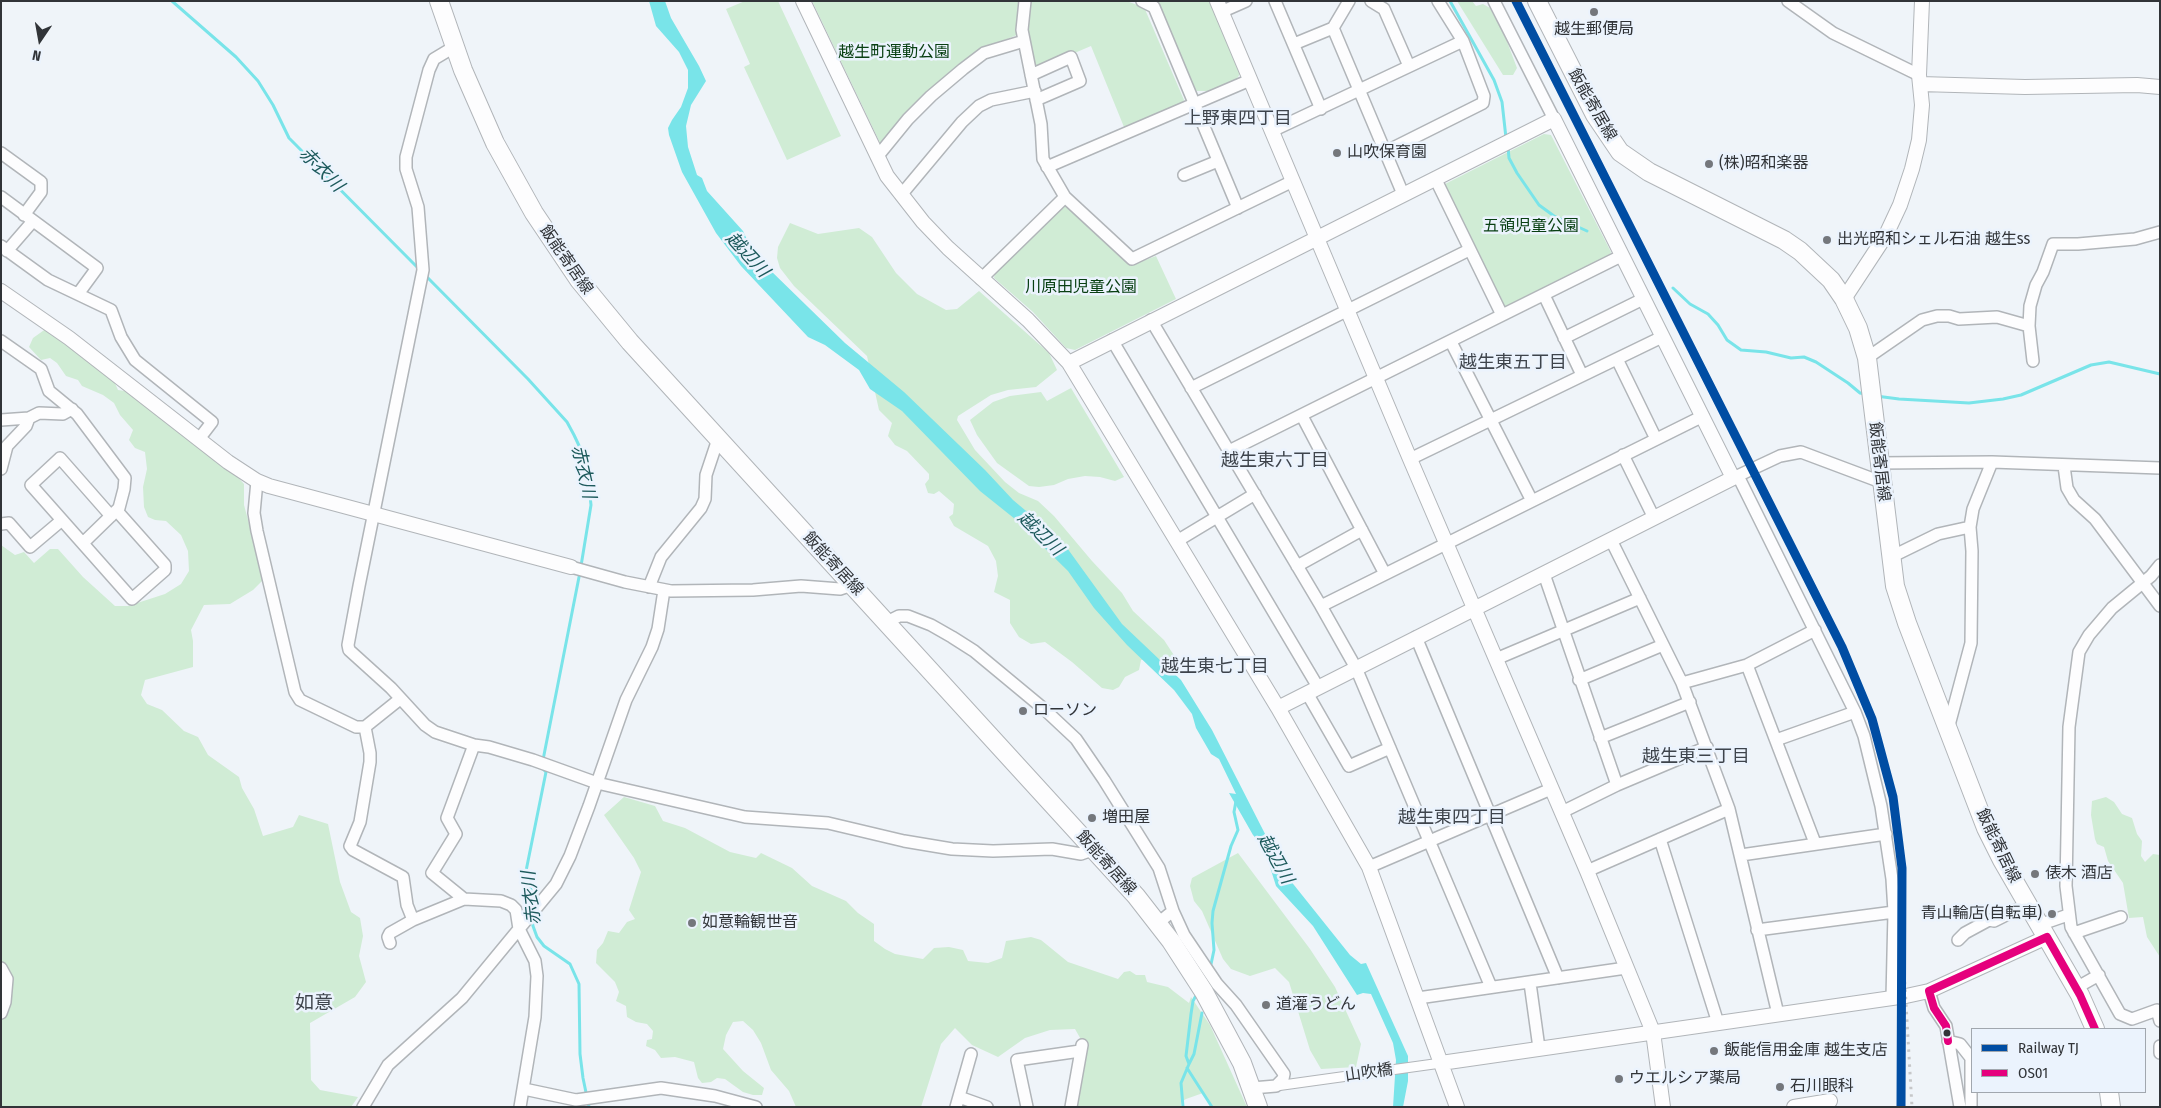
<!DOCTYPE html>
<html>
<head>
<meta charset="utf-8">
<style>
	body { margin:0 }
	#map { position:relative; width:2161px; height:1108px; overflow:hidden; background:#eff4f9; font-family:"Fira Sans Condensed",sans-serif }
	canvas { display:block }
	.frame { position:absolute; inset:0; border:2px solid #313438; pointer-events:none }
	.legend { position:absolute; left:1971px; top:1028px; width:175px; height:65px; box-sizing:border-box; background:#ebf3fd; border:1px solid #a1a7ae; margin:0; padding:6px 9px; list-style:none; font-size:15px; color:#313438 }
	.legend li { display:flex; align-items:center; gap:10px; height:25px }
	.legend b { width:25px; border:1px solid #a1a7ae }
	.north { position:absolute; left:15px; top:15px; width:50px; height:50px; -webkit-text-stroke:4px #ebf3fd; paint-order:stroke; rotate:192deg; font-size:14px; font-weight:700; line-height:20px; text-align:center; color:#313438 }
	.north::after { content:''; display:block; margin:auto; width:18px; height:22px; background:#313438; clip-path:polygon(50% 0,100% 100%,50% 72%,0 100%) }
</style>
</head>
<body>
<div id="map">
<canvas width="2161" height="1108"></canvas>
<div class="frame"></div>
<ul class="legend">
<li><b style="height:6px;background:#004da3"></b>Railway TJ</li>
<li><b style="height:6px;background:#e5007d"></b>OS01</li>
</ul>
<div class="north">N</div>
</div>
<script>
const context = document.querySelector('canvas').getContext('2d');
context.lineJoin = 'round';
function fillPath(path, color) { context.fillStyle = color; context.fill(path, 'evenodd'); }
const shape = rows => new Path2D(rows.map(r => 'M' + r).join(''));
function strokePath(path, color, width, dash) { context.strokeStyle = color; context.lineWidth = width; context.lineCap = dash ? 'butt' : 'round'; context.setLineDash(dash || []); context.stroke(path); }
function drawText(font, color, halo, rows, align = 'center') {
  context.font = font + ' "Fira Sans Condensed","Noto Sans JP",sans-serif'; context.lineWidth = 5; context.setLineDash([]); context.textBaseline = 'middle'; context.strokeStyle = halo; context.fillStyle = color; for (const [text, x, y, turn = 0] of rows) {
    context.save(); context.translate(x, y); context.rotate((+turn || 0) * Math.PI / 180); context.textAlign = isNaN(turn) ? turn : align; if (halo) context.strokeText(text, 0, 0); context.fillText(text, 0, 0); context.restore();
  }
}
const green = shape([
	[745,1,778,1,841,136,787,160,744,67,750,64,726,9],
	[812,1,1020,1,1016,25,1019,34,984,49,881,145],
	[1030,1,1126,1,1144,7,1184,100,1183,104,1124,127,1091,46,1037,69,1034,65,1026,27],
	[1156,1,1210,1,1240,74,1236,80,1212,91,1197,91,1191,87],
	[1457,1,1472,1,1476,6,1483,4,1490,8,1506,39,1517,68,1513,75,1503,75],
	[1544,134,1551,135,1611,252,1609,257,1508,308,1504,306,1444,187,1445,184],
	[1063,205,1068,205,1132,265,1156,256,1176,299,1075,350,1066,348,1033,312,994,278,995,273],
	[790,223,818,234,859,228,872,237,896,273,917,294,946,310,957,309,979,291,1049,353,1057,370,1036,387,1008,390,991,395,958,416,957,420,975,450,1005,482,1019,493,1038,501,1054,516,1092,561,1122,593,1133,611,1164,640,1179,663,1181,673,1170,664,1156,659,1141,660,1139,670,1125,677,1119,687,1113,690,1102,688,1072,662,1045,642,1031,644,1019,637,1010,623,1010,600,994,592,998,576,996,561,988,546,954,526,949,517,953,514,954,504,939,491,934,494,928,493,925,484,929,479,929,474,907,451,895,445,888,436,892,423,879,410,867,356,794,286,780,268,777,258,778,247],
	[47,328,114,381,118,390,125,391,139,400,235,474,244,484,244,505,264,579,253,590,230,604,204,605,191,630,193,641,193,667,145,680,141,695,147,704,162,710,184,731,198,737,208,755,239,777,242,788,254,809,263,836,293,827,299,815,328,824,340,882,351,912,360,918,363,936,359,956,366,982,355,997,310,1023,311,1080,320,1090,358,1097,351,1107,1,1107,1,545,15,555,24,552,34,563,50,549,58,549,83,577,115,606,128,606,165,594,181,584,189,571,188,551,181,535,166,521,155,520,148,517,144,507,143,487,147,469,145,452,135,448,129,440,133,430,120,415,114,403,103,395,82,386,78,380,66,376,57,363,50,358,41,360,29,347,33,338],
	[1071,388,1124,477,1115,481,1100,477,1085,476,1068,479,1054,485,1039,487,1029,486,997,463,977,435,970,420,993,402,1010,396,1041,392,1047,401],
	[624,797,655,806,663,821,685,828,730,852,756,858,761,853,792,868,812,886,846,901,858,913,874,924,874,941,885,949,895,954,923,959,934,948,949,947,963,950,968,961,988,963,1002,958,1006,941,1031,937,1041,940,1068,962,1118,979,1124,972,1130,971,1136,975,1145,975,1147,982,1168,987,1189,1003,1191,997,1210,1025,1247,1107,1213,1107,1203,1093,1186,1099,1181,1102,1181,1107,1075,1107,1087,1050,1075,1029,1050,1030,1025,1038,998,1057,972,1045,955,1028,941,1044,921,1107,796,1107,789,1091,771,1070,761,1043,753,1030,743,1021,733,1022,726,1035,723,1049,743,1071,764,1088,762,1095,753,1095,743,1092,725,1079,717,1078,711,1082,702,1083,698,1078,694,1062,675,1057,661,1058,655,1050,646,1046,647,1040,652,1039,653,1031,647,1024,636,1022,627,1017,626,1006,616,1001,619,992,615,982,596,963,597,950,603,943,608,931,619,933,627,922,635,919,629,910,641,872,634,858,604,815],
	[2106,797,2114,802,2122,814,2132,818,2137,834,2142,841,2141,856,2145,862,2153,854,2160,855,2160,957,2147,937,2143,917,2129,918,2123,883,2108,861,2104,847,2097,844,2095,839,2091,815,2092,801],
	[1238,853,1310,949,1335,987,1361,1044,1356,1067,1321,1069,1310,1050,1289,982,1275,968,1250,976,1231,969,1223,959,1202,911,1194,901,1190,886,1192,878]
]);
const water = shape([
	[649,1,665,1,671,18,699,66,706,81,691,105,686,126,688,147,697,175,702,178,707,191,743,231,752,250,769,269,845,343,904,392,985,470,1013,500,1062,541,1122,624,1181,680,1212,730,1286,875,1350,955,1361,964,1366,963,1408,1056,1408,1081,1403,1107,1393,1107,1396,1060,1393,1043,1371,994,1363,993,1357,995,1313,926,1276,886,1270,867,1272,863,1262,845,1253,835,1229,793,1236,794,1219,759,1211,754,1196,728,1192,714,1174,690,1127,645,1094,608,1068,571,1015,519,980,491,902,411,870,389,859,370,825,345,808,337,741,266,716,233,682,172,669,135,668,128,672,120,681,107,688,88,688,70,679,52,656,26]
]);
const stream = shape([
	[172,1,236,57,258,81,273,105,289,138,419,269],
	[1450,1,1494,80,1502,102,1506,138],
	[1508,147,1509,158,1517,173,1539,205,1554,216,1587,231],
	[425,275,528,379,567,422,574,435,582,452,588,477,591,505,581,566],
	[1673,288,1690,304,1708,314,1718,325,1727,340,1741,350,1766,352,1791,358,1804,357,1816,362,1848,383,1860,393,1865,394],
	[1876,396,1899,399,1969,403,2003,399,2021,395,2091,365,2109,362,2160,374],
	[543,760,580,572],
	[532,908,532,894,526,871,546,772,543,769],
	[532,919,533,926,537,937,544,946,570,964,579,984,580,1054,583,1078,589,1107],
	[1210,969,1214,950,1212,923,1213,911,1231,846,1238,830,1234,812,1236,801],
	[1189,1064,1194,1054,1202,1013],
	[1187,1068,1212,1107],
	[1183,1107,1181,1083,1189,1064,1186,1056,1191,1014,1193,1001,1198,992]
]);
const pedestrian = shape([
	[1276,1086,1441,1063]
]);
const minor = shape([
	[1025,1,1022,30,1041,124,1043,159,1065,197,1132,259,1293,181],
	[1142,1,1154,7,1238,208],
	[1275,1,1321,109],
	[1371,1,1384,9,1409,66],
	[1494,1,1554,119],
	[1788,1,1833,33,1919,75],
	[1221,12,1246,1],
	[1333,28,1403,194],
	[1294,44,1333,28,1349,1],
	[454,47,434,59,429,70,406,157,406,169,418,207,423,270,359,586,348,645,349,650,391,688,425,725,435,732,474,745,489,747,533,760,597,783,745,817,828,823,904,841,952,849,993,851,1052,849,1081,854,1095,849],
	[1031,75,1071,57,1080,81,1036,100],
	[1272,131,1463,41],
	[1387,151,1483,103,1484,96,1463,41,1438,1],
	[1,153,41,182,41,192,24,215],
	[877,157,908,119,931,96,963,69,984,53,1024,41],
	[1047,167,1250,80],
	[1184,175,1218,161],
	[1435,178,1502,315],
	[901,195,962,122,979,106,991,100,1035,91],
	[1,197,97,268,78,294],
	[1,246,48,280,111,310,121,337,135,360,212,422,199,439],
	[7,251,33,221],
	[981,279,1065,197],
	[1544,295,1582,375],
	[1151,320,1321,606,1356,668,1491,987],
	[1564,338,1643,299],
	[1112,340,1318,687],
	[1,341,41,369,49,391,77,414,125,478,124,489,119,508,83,543],
	[1451,342,1532,501],
	[1867,358,1922,320,1937,316,1949,316,1959,319,1997,317,2029,326],
	[1617,359,1656,439],
	[2033,361,2029,326,2030,306,2036,285,2043,272,2053,244,2078,244,2135,239,2160,232],
	[1191,388,1469,250],
	[1302,416,1385,574],
	[1,420,29,418,39,413,63,414,72,409],
	[1229,451,1621,256],
	[1623,455,1654,518],
	[1410,459,1662,337],
	[1879,463,1992,462,2160,468],
	[2064,466,2067,488,2074,500,2095,519,2160,606],
	[1,469,7,446,26,426,29,418],
	[1738,476,1855,712,1864,736,1881,806,1892,879,1894,912,1892,998],
	[1733,478,1780,456,1801,452,1881,482],
	[257,481,254,513,257,531,295,692,300,700,356,727,365,727,400,699],
	[111,516,60,458,31,485,132,599,165,570,165,565,117,511],
	[1,524,9,523,30,547,62,520],
	[1611,540,1682,683,1729,809,1778,1014],
	[1177,541,1255,494],
	[1891,557,1938,534,1970,527],
	[2160,565,2151,576,2112,608,2089,635,2079,652,2069,727,2066,886,2071,927,2120,1014,2132,1019,2157,1010,2160,1021],
	[1297,566,1362,530],
	[571,567,625,582,671,591,753,590,801,586,840,589,852,585],
	[1544,574,1617,785],
	[649,587,661,557,701,508,705,499,706,475,718,439],
	[1321,606,1703,416],
	[887,622,899,616,908,616,931,625,952,637,974,651,1044,709,1076,739,1104,780,1159,868,1173,911,1158,923],
	[1416,637,1558,978],
	[1496,659,1640,598],
	[1747,665,1815,843],
	[1579,680,1663,645],
	[1682,683,1747,665,1815,630],
	[1307,693,1349,766,1390,748],
	[365,727,370,753,370,762,360,822,350,846,353,850,403,877,407,905,413,920],
	[1948,729,1971,643,1972,551,1970,527,1973,509,1992,462],
	[1600,738,1690,702],
	[1776,740,1855,712],
	[1562,812,1617,785,1707,747],
	[1660,839,1718,1023],
	[1741,855,1886,834],
	[1369,867,1551,789],
	[1587,871,1729,809],
	[464,899,432,873,456,834,447,818,474,745],
	[1173,911,1184,935,1217,984,1236,1005,1284,1074,1283,1079,1276,1086,1252,1088],
	[2039,925,2068,915],
	[1757,930,1894,912],
	[2074,933,2121,917],
	[1958,940,1965,933,1989,920,1994,921,2028,904],
	[390,943,388,937,390,933,413,920,464,899,501,901,511,905,516,910,519,929,535,961,537,976,535,1017,520,1107],
	[1,968,7,979,5,1002,1,1013],
	[1530,983,1539,1048],
	[2076,988,2099,975],
	[1929,991,1934,1008,1946,1026,1960,1107],
	[1418,998,1626,968],
	[1948,1041,1960,1044,1971,1058,1971,1107],
	[2160,1046,2160,1053],
	[524,1089,576,1100,661,1088,715,1096,756,1107],
	[959,1097,987,1107],
	[363,1107,388,1065,462,998,556,884,570,856,589,806,626,700,652,647,658,629,664,590],
	[956,1107,971,1054],
	[1027,1107,1017,1060,1080,1051],
	[1071,1107,1082,1045]
]);
const tertiary = shape([
	[803,1,887,176,923,222,948,248,1028,320,1069,363,1278,708,1369,867,1457,1107],
	[1217,1,1410,459,1587,871,1653,1032,1663,1107],
	[1920,84,2025,87,2137,85,2160,87],
	[1,291,69,338,228,462,257,481,269,486,571,567],
	[1844,299,1886,235,1900,205,1912,169,1919,140,1922,105,1919,75,1922,1],
	[1069,363,1554,119,1733,478,1278,708],
	[1441,1063,1906,996,1929,991,2047,937],
	[1794,1107,1830,1101]
]);
const primary = shape([
	[439,1,463,70,495,143,534,213,579,280,630,342,1136,896,1171,941,1204,992,1242,1063,1258,1107],
	[1537,1,1595,115,1620,152,1649,172,1784,240,1800,251,1831,280,1844,299,1858,328,1867,358,1895,586,1907,623,1986,828,2002,860,2080,995,2095,1029],
	[2109,1092,2111,1107]
]);
const rail = shape([
	[1903,952,1912,1107]
]);
const bus1 = shape([
	[1948,1041,1946,1026,1934,1008,1929,991,2047,937,2080,995,2095,1029]
]);
const rail1 = shape([
	[1516,1,1842,647,1872,719,1893,797,1902,868,1901,1107]
]);
const markers = [
	[1594,12,5,"#74777c"],
	[1337,153,5,"#74777c"],
	[1709,164,5,"#74777c"],
	[1827,240,5,"#74777c"],
	[1023,711,5,"#74777c"],
	[1092,818,5,"#74777c"],
	[2035,874,5,"#74777c"],
	[2052,914,5,"#74777c"],
	[692,923,5,"#74777c"],
	[1266,1005,5,"#74777c"],
	[1947,1033,4.5,"#313438"],
	[1714,1051,5,"#74777c"],
	[1619,1079,5,"#74777c"],
	[1780,1087,5,"#74777c"]
];
const poiNames = [
	["越生郵便局",1594,30,"center"],
	["山吹保育園",1347,153],
	["(株)昭和楽器",1719,164],
	["出光昭和シェル石油 越生ss",1837,240],
	["ローソン",1033,711],
	["増田屋",1102,818],
	["俵木 酒店",2045,874],
	["青山輪店(自転車)",2042,914,"right"],
	["如意輪観世音",702,923],
	["道灌うどん",1276,1005],
	["飯能信用金庫 越生支店",1724,1051],
	["ウエルシア薬局",1629,1079],
	["石川眼科",1790,1087]
];
const parkNames = [
	["越生町運動公園",894,53],
	["五領児童公園",1531,227],
	["川原田児童公園",1081,288]
];
const streetNames = [
	["飯能寄居線",1592,105,60],
	["飯能寄居線",566,260,55],
	["飯能寄居線",1879,462,83],
	["飯能寄居線",833,564,47],
	["飯能寄居線",1998,846,64],
	["飯能寄居線",1106,863,48],
	["山吹橋",1369,1073,-8]
];
const neighbourhoodNames = [
	["上野東四丁目",1238,119],
	["越生東五丁目",1513,363],
	["越生東六丁目",1275,461],
	["越生東七丁目",1215,667],
	["越生東三丁目",1696,757],
	["越生東四丁目",1452,818]
];
const waterNames = [
	["赤衣川",321,170,45],
	["越辺川",747,255,47],
	["赤衣川",583,472,77],
	["越辺川",1040,534,44],
	["越辺川",1275,859,61],
	["赤衣川",532,898,-96]
];
const quarterNames = [
	["如意",314,1004]
];
fillPath(green, '#d0ecd5');
fillPath(water, '#79e4e9');
strokePath(stream, '#79e4e9', 3);
strokePath(pedestrian, '#b1b5b9', 11);
strokePath(minor, '#b1b5b9', 14);
strokePath(tertiary, '#b1b5b9', 16);
strokePath(primary, '#b1b5b9', 20);
strokePath(pedestrian, '#fdfdfe', 9);
strokePath(minor, '#fdfdfe', 11);
strokePath(tertiary, '#fdfdfe', 14);
strokePath(primary, '#fdfdfe', 18);
strokePath(rail, '#c6c7c9', 3, [2.5, 5]);
strokePath(bus1, '#e5007d', 8);
strokePath(rail1, '#004da3', 9);
for (const [x, y, r, color] of markers) { const dot = new Path2D(); dot.arc(x, y, r, 0, 2 * Math.PI); context.fillStyle = color; context.fill(dot); strokePath(dot, '#ebf3fd', 2); }
drawText('16px', '#313438', '#ebf3fd', poiNames, 'left');
drawText('16px', '#094013', '#ebf3fd', parkNames);
drawText('16px', '#313438', '#ebf3fd', streetNames);
drawText('18px', '#3e444c', '#ebf3fd', neighbourhoodNames);
drawText('italic 18px', '#1d5a5c', '#ebf3fd', waterNames);
drawText('19px', '#3e444c', '#ebf3fd', quarterNames);
</script>
</body>
</html>
